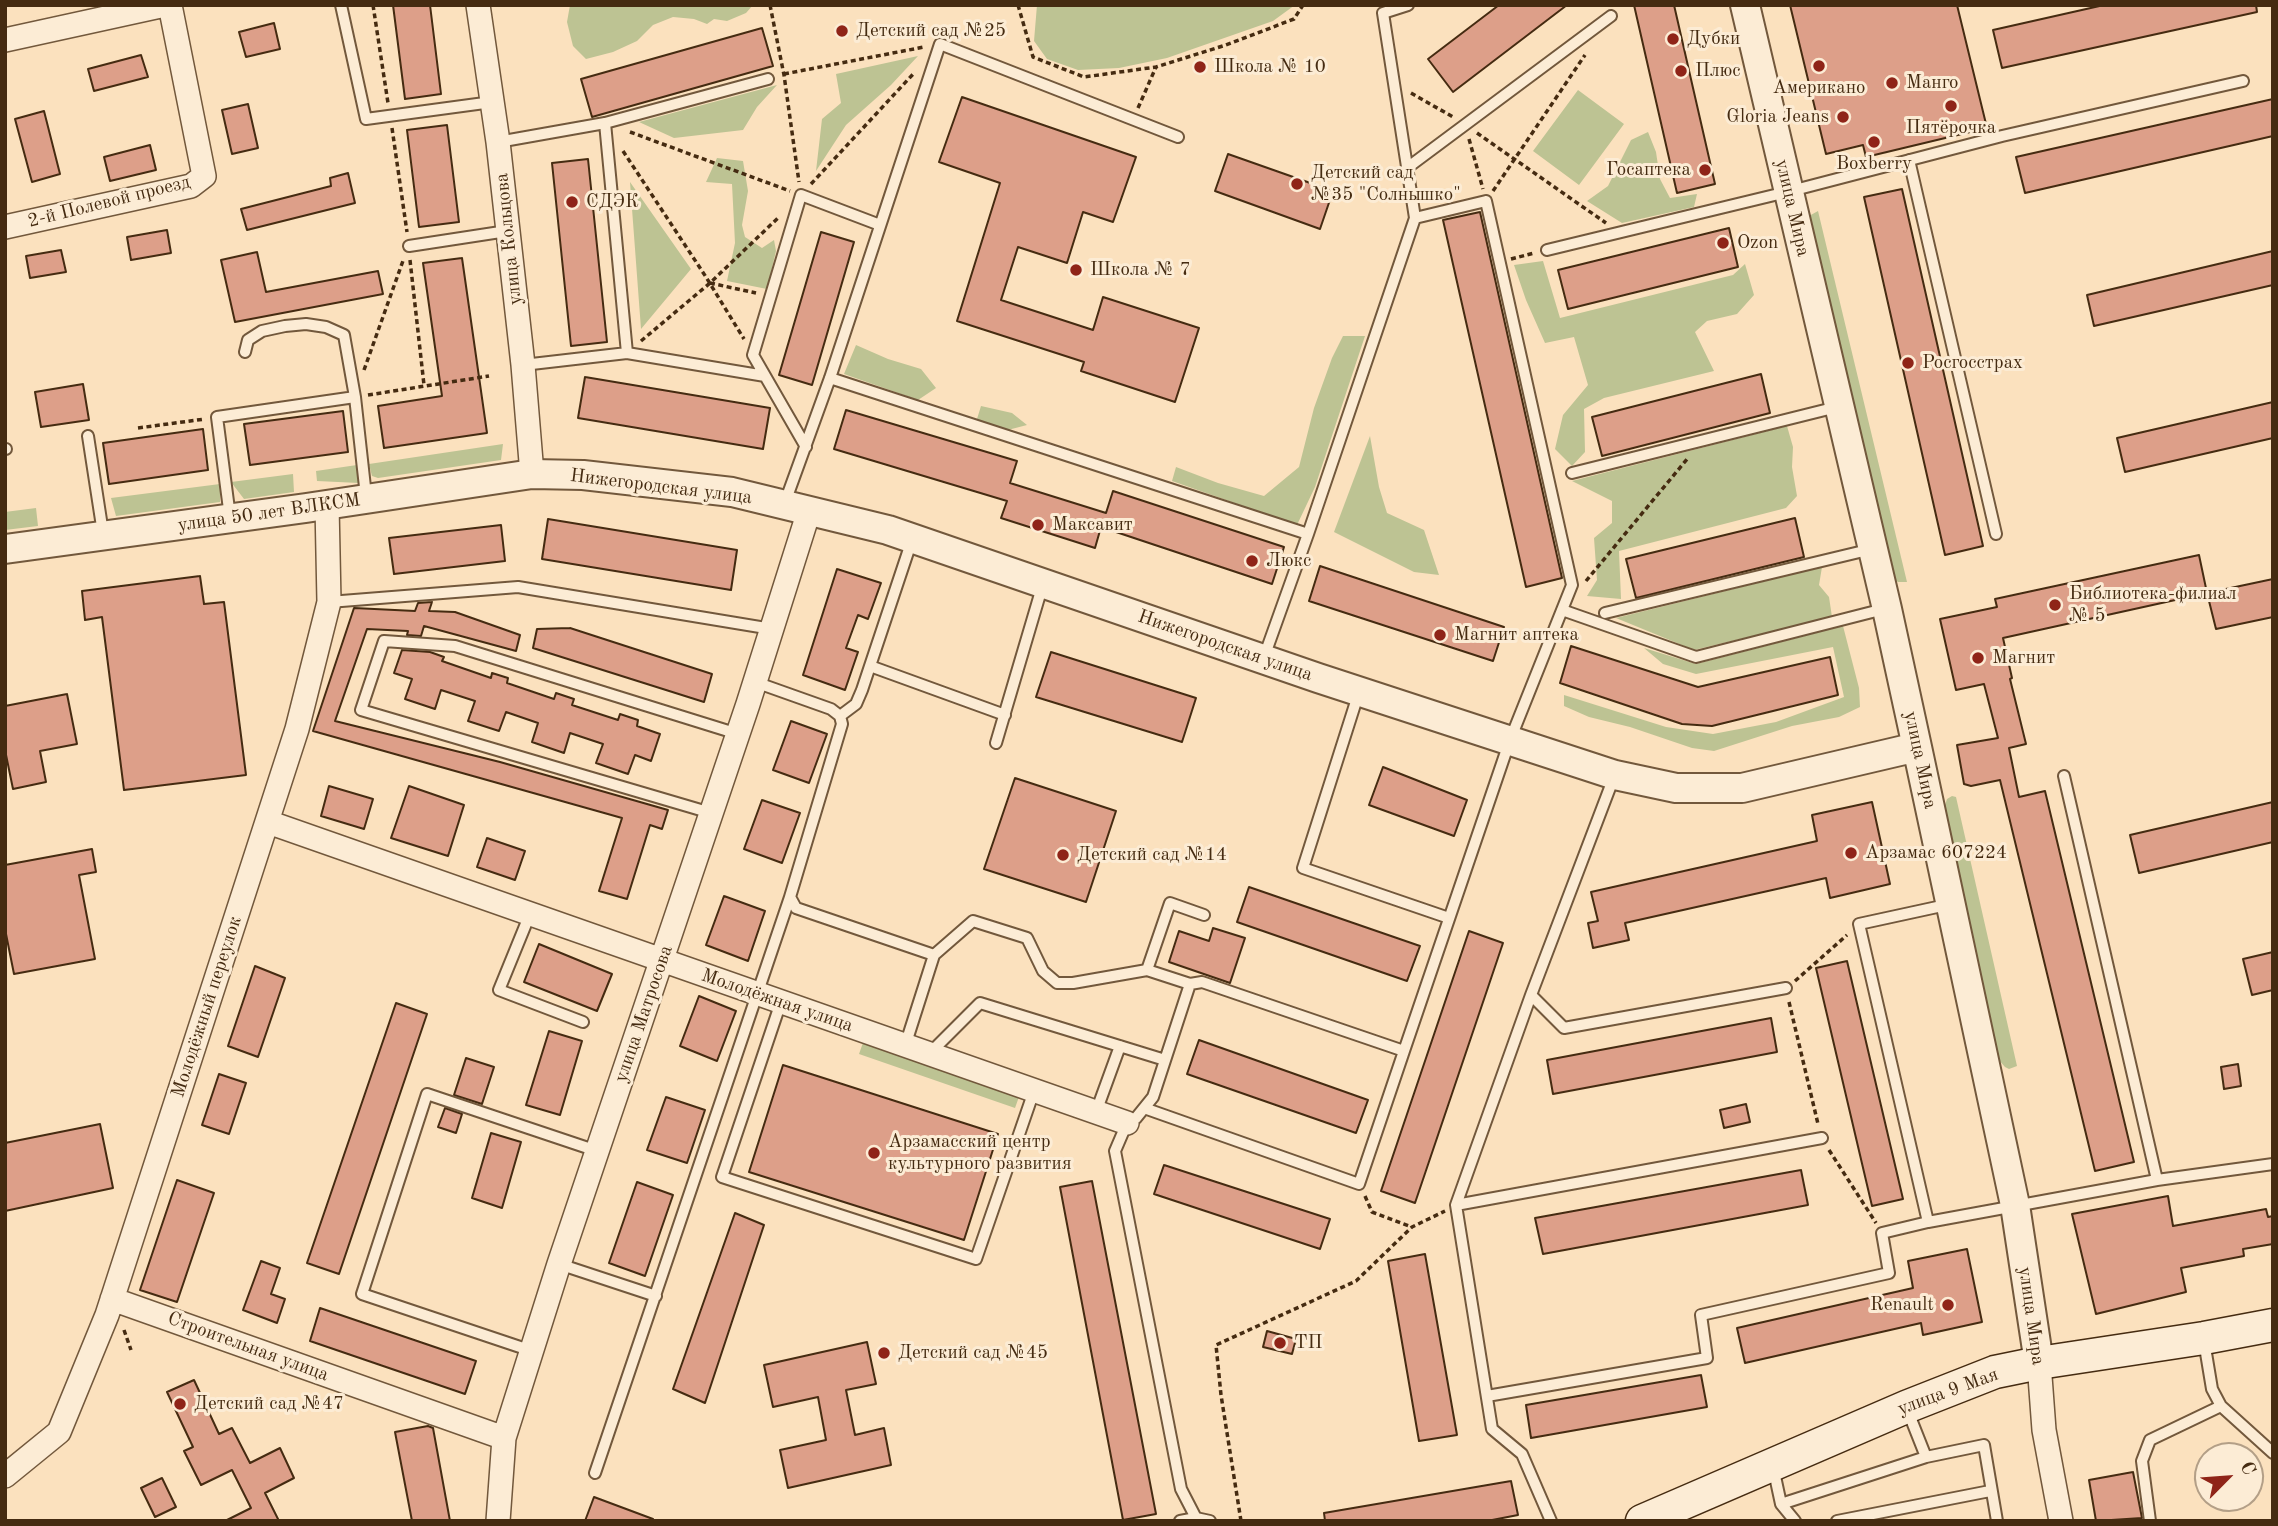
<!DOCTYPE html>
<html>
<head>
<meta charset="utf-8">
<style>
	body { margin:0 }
	#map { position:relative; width:2278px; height:1526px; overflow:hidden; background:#fbe1be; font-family:"Old Standard TT",serif }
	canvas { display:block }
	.frame { position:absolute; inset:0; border:7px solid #452b11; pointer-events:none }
	.north { position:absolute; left:2194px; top:1442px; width:70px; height:70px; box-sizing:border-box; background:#fcecd5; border:2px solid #b39f87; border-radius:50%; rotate:65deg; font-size:19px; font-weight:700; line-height:28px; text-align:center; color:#452b11 }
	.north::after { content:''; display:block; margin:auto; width:24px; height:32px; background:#8f2418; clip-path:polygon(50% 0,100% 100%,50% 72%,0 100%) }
</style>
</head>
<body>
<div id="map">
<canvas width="2278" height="1526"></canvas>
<div class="frame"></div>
<div class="north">С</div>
</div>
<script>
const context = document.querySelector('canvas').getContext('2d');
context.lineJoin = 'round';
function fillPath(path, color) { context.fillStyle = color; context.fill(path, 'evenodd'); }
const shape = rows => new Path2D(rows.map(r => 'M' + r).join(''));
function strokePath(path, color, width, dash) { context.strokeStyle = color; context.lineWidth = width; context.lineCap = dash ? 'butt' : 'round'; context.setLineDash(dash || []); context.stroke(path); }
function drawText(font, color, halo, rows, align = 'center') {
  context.font = font + ' "Old Standard TT",serif'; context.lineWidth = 6; context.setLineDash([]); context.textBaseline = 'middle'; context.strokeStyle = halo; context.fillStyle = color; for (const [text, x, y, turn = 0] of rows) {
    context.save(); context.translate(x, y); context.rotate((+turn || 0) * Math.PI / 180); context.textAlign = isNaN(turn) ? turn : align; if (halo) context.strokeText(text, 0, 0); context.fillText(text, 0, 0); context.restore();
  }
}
const green = shape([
	[570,5,753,5,746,13,727,21,714,19,707,24,694,19,673,17,653,25,637,41,613,52,586,59,573,46,567,22],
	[1037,5,1295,5,1273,21,1167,58,1119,68,1078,70,1047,59,1034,41],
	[918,56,891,85,846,125,816,171,822,119,841,103,836,74],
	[777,85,757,107,743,130,674,138,639,122],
	[1578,90,1624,124,1579,185,1533,151],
	[1648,132,1656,152,1660,179,1670,198,1697,194,1694,207,1622,223,1587,201,1608,186,1631,140],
	[717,158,743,161,748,191,742,225,745,237,762,248,774,240,776,251,767,289,727,281,735,243,732,184,706,182],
	[630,182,691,269,641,329],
	[1818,211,1907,582,1898,582,1891,577,1809,216],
	[1543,261,1560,318,1733,275,1745,264,1754,295,1737,314,1707,321,1695,332,1714,371,1604,398,1584,409,1585,452,1572,466,1555,449,1563,415,1588,385,1574,337,1545,343,1526,300,1514,265],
	[1343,336,1365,336,1315,487,1297,525,1172,481,1176,467,1218,483,1264,496,1299,467,1314,408,1332,358],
	[856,345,888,359,921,369,936,388,918,400,844,374],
	[981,406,1012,413,1027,425,1004,431,977,419],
	[1787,426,1793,447,1792,467,1797,496,1786,508,1619,551,1621,599,1587,596,1597,580,1594,538,1612,523,1612,501,1572,481],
	[1370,436,1379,487,1387,513,1424,530,1439,575,1414,572,1334,532],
	[503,444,501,460,378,478,372,476,369,464],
	[357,465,359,483,317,481,316,471],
	[293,474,294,492,244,499,231,482],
	[220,484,220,502,116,516,111,498],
	[36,508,38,526,5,530,5,512],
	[1822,567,1819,585,1829,597,1832,617,1694,650,1616,618],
	[1843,626,1859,688,1860,707,1839,717,1792,726,1714,751,1692,748,1630,727,1589,717,1564,706,1564,695,1666,727,1713,734,1776,722,1844,697,1833,647,1696,674,1663,664,1644,648,1696,664],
	[1952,796,1956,797,2017,1066,2009,1069,2005,1067,1998,1059,1944,808,1947,799],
	[864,1040,1020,1094,1015,1108,859,1054]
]);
const building = shape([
	[393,5,430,5,441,94,405,99,393,5],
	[1499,5,1567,5,1453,92,1428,59,1499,5],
	[1634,5,1674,5,1715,184,1677,193,1634,5],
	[1790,5,1957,5,1987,128,1866,157,1863,145,1826,154,1790,5],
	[2104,5,2256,5,2257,12,2002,68,1993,30,2104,5],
	[274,23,280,49,246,57,239,32,274,23],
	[762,28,773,66,592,117,581,79,762,28],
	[141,55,148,77,94,91,88,69,141,55],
	[962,97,1136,157,1113,222,1083,212,1067,263,1018,247,1001,300,1093,330,1103,297,1199,328,1175,402,1081,371,1084,362,957,321,1000,183,939,162,962,97],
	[2273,99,2273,136,2025,193,2016,157,2273,99],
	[248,104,258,148,232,154,222,110,248,104],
	[44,111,60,174,32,182,15,119,44,111],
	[447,125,459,222,419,227,407,130,447,125],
	[150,145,156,170,110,181,104,157,150,145],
	[1228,154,1333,191,1320,229,1215,191,1228,154],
	[588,159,607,342,571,346,552,163,588,159],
	[348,173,355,203,247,230,241,209,331,186,330,178,348,173],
	[1902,189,1983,546,1945,555,1864,197,1902,189],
	[1480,212,1562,578,1526,587,1443,220,1480,212],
	[1729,228,1738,267,1568,309,1558,270,1729,228],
	[167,230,171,253,131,260,127,237,167,230],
	[821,232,854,242,812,385,779,375,821,232],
	[61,250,66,272,30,278,26,256,61,250],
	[2273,251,2273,285,2094,326,2087,295,2273,251],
	[257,252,266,292,378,271,383,294,235,322,221,260,257,252],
	[462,258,487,433,384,448,378,406,442,396,423,263,462,258],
	[1761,374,1770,413,1602,456,1592,417,1761,374],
	[585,377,770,408,763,449,578,418,585,377],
	[83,384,89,420,41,427,35,392,83,384],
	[2273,402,2273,438,2125,472,2117,438,2273,402],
	[846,410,1017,461,1010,483,1106,513,1113,491,1284,547,1272,584,1101,527,1095,548,1001,518,1007,501,834,449,846,410],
	[343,411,348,452,250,465,244,424,343,411],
	[203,429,208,470,109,484,103,443,203,429],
	[1795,518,1804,557,1636,598,1626,559,1795,518],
	[548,519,737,550,731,590,542,559,548,519],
	[501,525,505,561,394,574,389,538,501,525],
	[2199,555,2207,593,2003,638,2012,678,2010,679,2026,744,2009,748,2019,797,2045,791,2134,1162,2095,1171,2000,780,1971,786,1964,784,1957,745,1998,738,1984,684,1956,690,1940,619,1997,607,1995,599,2199,555],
	[1320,566,1504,627,1493,661,1309,601,1320,566],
	[837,569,881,583,868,619,858,615,846,648,858,652,845,690,803,675,837,569],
	[200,576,204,604,224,602,246,775,124,790,102,617,85,620,82,591,200,576],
	[2273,579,2273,617,2216,629,2207,593,2273,579],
	[432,602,429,611,455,612,520,635,516,651,424,626,421,636,407,635,408,631,367,629,335,721,500,762,668,810,662,829,650,825,627,899,599,891,622,818,313,731,354,608,415,611,418,603,432,602],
	[570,628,712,674,704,702,533,648,537,629,570,628],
	[1571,646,1698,687,1830,657,1838,695,1712,726,1682,724,1560,683,1571,646],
	[402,650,430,652,444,657,442,661,491,678,492,673,508,678,507,683,554,699,556,693,574,699,572,705,618,720,620,714,638,720,637,726,660,734,651,761,635,755,628,774,596,763,603,744,570,733,564,753,532,742,538,723,506,712,499,731,468,721,475,701,441,690,435,709,405,699,412,679,394,673,402,650],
	[1051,652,1196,698,1182,742,1036,697,1051,652],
	[67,694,77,744,40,751,46,782,13,789,5,750,5,706,67,694],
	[791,721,827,734,809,783,773,770,791,721],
	[1383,767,1467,800,1454,836,1369,805,1383,767],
	[1015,778,1116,811,1086,902,984,869,1015,778],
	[329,786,373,799,364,829,321,816,329,786],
	[409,786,464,805,448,856,391,838,409,786],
	[762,800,800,813,782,863,744,849,762,800],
	[1872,802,1890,884,1830,898,1826,878,1625,923,1629,940,1593,948,1588,923,1598,921,1591,892,1817,841,1812,815,1872,802],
	[2273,802,2273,842,2139,873,2130,835,2273,802],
	[487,838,525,851,515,880,477,867,487,838],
	[92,849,96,872,79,875,95,959,14,974,5,929,5,865,92,849],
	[1249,887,1420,946,1407,981,1237,922,1249,887],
	[724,896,765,911,748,961,706,945,724,896],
	[1213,928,1245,938,1230,983,1169,962,1179,931,1209,941,1213,928],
	[1469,931,1503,943,1415,1203,1381,1191,1469,931],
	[539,944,612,974,597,1011,524,982,539,944],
	[2273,952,2273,990,2252,995,2243,959,2273,952],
	[1847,961,1903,1199,1872,1206,1816,968,1847,961],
	[255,966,285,978,258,1057,228,1046,255,966],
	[699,996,736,1011,717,1061,680,1046,699,996],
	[396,1003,427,1014,339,1274,307,1263,396,1003],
	[1771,1018,1777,1052,1553,1094,1547,1060,1771,1018],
	[549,1031,582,1041,560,1115,526,1105,549,1031],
	[1199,1040,1368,1100,1356,1133,1187,1074,1199,1040],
	[466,1058,494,1067,482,1104,454,1095,466,1058],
	[2238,1064,2241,1086,2224,1089,2221,1067,2238,1064],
	[783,1065,998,1134,964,1240,749,1172,783,1065],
	[219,1074,246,1083,229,1134,202,1125,219,1074],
	[666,1097,705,1110,687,1163,647,1150,666,1097],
	[1746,1104,1750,1122,1724,1128,1720,1110,1746,1104],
	[445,1108,462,1114,456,1133,438,1127,445,1108],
	[100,1124,113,1188,5,1211,5,1143,100,1124],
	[491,1133,521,1142,502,1208,472,1198,491,1133],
	[1164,1165,1330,1219,1320,1249,1154,1194,1164,1165],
	[1801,1170,1808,1205,1543,1254,1535,1218,1801,1170],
	[177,1180,214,1193,177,1302,140,1290,177,1180],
	[1092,1181,1156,1514,1123,1520,1060,1187,1092,1181],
	[637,1182,673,1195,645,1276,609,1263,637,1182],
	[2168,1196,2173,1226,2266,1209,2268,1217,2273,1216,2273,1244,2243,1249,2244,1256,2181,1268,2186,1292,2096,1314,2072,1214,2168,1196],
	[735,1213,764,1225,705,1403,673,1389,735,1213],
	[1967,1249,1982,1322,1923,1335,1921,1323,1745,1363,1737,1328,1913,1288,1908,1261,1967,1249],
	[1425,1254,1457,1435,1419,1441,1388,1261,1425,1254],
	[261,1261,280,1268,271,1294,285,1299,277,1323,243,1310,261,1261],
	[320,1308,476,1361,465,1394,310,1341,320,1308],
	[1267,1331,1296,1339,1292,1354,1263,1347,1267,1331],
	[867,1342,876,1384,846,1390,855,1435,884,1428,891,1465,788,1488,780,1450,826,1440,818,1397,773,1407,764,1365,867,1342],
	[1701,1375,1707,1407,1531,1438,1526,1405,1701,1375],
	[194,1380,219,1434,232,1428,250,1463,280,1448,294,1478,265,1493,279,1521,225,1521,251,1508,232,1470,201,1485,184,1451,193,1447,167,1392,194,1380],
	[428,1426,433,1428,450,1521,412,1521,395,1432,428,1426],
	[2133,1472,2142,1518,2096,1521,2089,1480,2133,1472],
	[162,1478,176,1507,155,1517,141,1488,162,1478],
	[1511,1481,1518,1515,1487,1521,1325,1521,1324,1513,1511,1481],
	[594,1497,653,1519,653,1521,585,1521,594,1497]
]);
const path = shape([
	[373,5,388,103],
	[770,5,784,75,799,182],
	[1018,5,1033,57,1084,77,1156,67,1226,45,1294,19,1303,5],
	[784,74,924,47],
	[1411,93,1453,117],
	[1138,108,1156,67],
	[392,128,407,232],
	[630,132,790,191],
	[1477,133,1606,223],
	[1469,139,1483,189],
	[623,151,706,277,744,339],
	[811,184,915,72],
	[1493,191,1585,55],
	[1511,259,1534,253],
	[410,260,424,385],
	[710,283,756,293],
	[641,341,710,283,779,217],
	[364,370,404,258],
	[368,395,489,376],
	[138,428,205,419],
	[1586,581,1688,458],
	[1795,981,1847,935],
	[1789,1002,1818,1124],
	[1829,1150,1876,1223],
	[1365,1196,1372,1212,1412,1227],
	[124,1330,131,1350],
	[1241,1521,1221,1395,1216,1345,1356,1281,1412,1227,1445,1211]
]);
const service = shape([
	[341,5,366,119,492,102],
	[498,142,605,123,768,79],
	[1909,160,1996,534],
	[1407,168,1611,16],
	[409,246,507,231],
	[1547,250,1787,192,2002,136,2243,81],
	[245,352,248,340,262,331,285,326,306,324,326,327,344,335,355,397,366,496],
	[627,353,765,376],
	[523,365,627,353,605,123],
	[830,378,1308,534],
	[88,436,103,533],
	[806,447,753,355,801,195,880,225],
	[5,449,6,449],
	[1572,473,1837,407],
	[784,505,830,378,940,44,1178,137],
	[230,517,217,417,355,397],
	[329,602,518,587,772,629],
	[1562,610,1696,657,1884,609],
	[1605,613,1872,549],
	[1264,657,1308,534,1415,218,1383,13,1408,5],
	[870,666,1005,715],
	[755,682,831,709,840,716,842,724,790,897,796,908,934,955],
	[1359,692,1303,868,1449,918],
	[840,716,856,704,862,690,912,540],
	[996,743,1043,584],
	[2064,776,2157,1180],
	[711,813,361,710,384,641,455,646,738,734],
	[1951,904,1859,924,1928,1222,2157,1180,2273,1164],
	[530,914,499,990,583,1022],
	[1190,984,1147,970,1170,903,1204,915],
	[1531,995,1564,1028,1786,988],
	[781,1002,722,1177,976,1259,1034,1091],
	[905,1046,934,955,973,921,1027,938,1043,971,1057,983,1073,983,1147,970],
	[929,1054,980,1003,1165,1060],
	[1144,1108,1359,1184,1404,1051],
	[1096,1112,1120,1046],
	[1456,1205,1822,1138],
	[559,1264,656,1296],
	[2204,1341,2212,1389,2221,1406,2273,1453],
	[532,1351,362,1294,427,1094,597,1151],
	[1487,1396,1707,1358,1701,1315,1889,1273,1882,1233,1928,1222],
	[1907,1409,1926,1457],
	[1773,1467,1781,1504,1795,1521],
	[595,1473,790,897],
	[1781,1504,1926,1457,1984,1445,1997,1521],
	[1180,1521,1196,1518],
	[1210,1521,1196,1518,1181,1489,1115,1151,1127,1123,1136,1118,1153,1097,1190,984,1202,982,1404,1051,1510,740,1572,585,1486,201,1415,218],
	[1551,1521,1522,1454,1492,1429,1456,1205,1531,995,1614,777],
	[1837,1521,1990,1491],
	[2150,1521,2142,1461,2150,1440,2221,1406]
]);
const minor = shape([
	[478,5,498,142,523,365,532,474],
	[5,40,165,5],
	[5,227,191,186,204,176,170,5],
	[268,822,1127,1123],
	[112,1299,504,1438],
	[2039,1363,2044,1430,2061,1521],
	[5,1476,59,1432,107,1315,297,729,329,602,327,505],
	[498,1521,504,1438,559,1264,748,704,809,511]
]);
const tertiary = shape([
	[1745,5,1887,609,1917,747,2015,1205,2039,1363],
	[5,549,306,508,532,474,583,475,732,492,888,530,1318,678,1615,775,1676,788,1742,788,1917,747]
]);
const secondary = shape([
	[1642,1521,1906,1407,1995,1372,2039,1363,2204,1338,2273,1325]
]);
const markers = [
	[842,31,7,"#8f2418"],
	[1673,39,7,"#8f2418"],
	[1819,66,7,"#8f2418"],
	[1200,67,7,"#8f2418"],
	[1681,71,7,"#8f2418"],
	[1892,83,7,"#8f2418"],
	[1951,106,7,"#8f2418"],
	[1843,117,7,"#8f2418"],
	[1874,142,7,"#8f2418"],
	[1705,170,7,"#8f2418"],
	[1297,184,7,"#8f2418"],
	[572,202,7,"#8f2418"],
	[1723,243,7,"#8f2418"],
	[1076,270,7,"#8f2418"],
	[1908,363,7,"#8f2418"],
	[1038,525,7,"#8f2418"],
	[1252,561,7,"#8f2418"],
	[2055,605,7,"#8f2418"],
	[1440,635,7,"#8f2418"],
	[1978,658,7,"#8f2418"],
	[1851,853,7,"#8f2418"],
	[1063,855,7,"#8f2418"],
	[874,1153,7,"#8f2418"],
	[1948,1305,7,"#8f2418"],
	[1280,1343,7,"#8f2418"],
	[884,1353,7,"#8f2418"],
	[180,1404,7,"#8f2418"]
];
const poiNames = [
	["Детский сад №25",856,31],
	["Дубки",1687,39],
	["Школа № 10",1214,67],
	["Плюс",1695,71],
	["Манго",1906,83],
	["Американо",1819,88,"center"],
	["Gloria Jeans",1829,117,"right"],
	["Пятёрочка",1951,128,"center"],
	["Boxberry",1874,164,"center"],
	["Госаптека",1691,170,"right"],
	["Детский сад",1311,173],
	["№35 \"Солнышко\"",1311,195],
	["СДЭК",586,202],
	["Ozon",1737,243],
	["Школа № 7",1090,270],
	["Росгосстрах",1922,363],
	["Максавит",1052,525],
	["Люкс",1266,561],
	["Библиотека-филиал",2069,594],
	["№ 5",2069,616],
	["Магнит аптека",1454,635],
	["Магнит",1992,658],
	["Арзамас 607224",1865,853],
	["Детский сад №14",1077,855],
	["Арзамасский центр",888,1142],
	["культурного развития",888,1164],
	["Renault",1934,1305,"right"],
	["ТП",1294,1343],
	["Детский сад №45",898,1353],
	["Детский сад №47",194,1404]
];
const streetNames = [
	["2-й Полевой проезд",109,202,-14],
	["улица Мира",1792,208,77],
	["улица Кольцова",509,239,-96],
	["Нижегородская улица",661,487,7],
	["улица 50 лет ВЛКСМ",269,513,-8],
	["Нижегородская улица",1225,646,19],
	["улица Мира",1920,760,78],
	["Молодёжная улица",777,1001,19],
	["Молодёжный переулок",207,1007,-72],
	["улица Матросова",644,1014,-71],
	["улица Мира",2031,1316,82],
	["Строительная улица",248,1347,20],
	["улица 9 Мая",1948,1392,-20]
];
fillPath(green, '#bdc393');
fillPath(building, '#dd9f89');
strokePath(building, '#452b11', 2);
strokePath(service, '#72583c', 14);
strokePath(minor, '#72583c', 26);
strokePath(tertiary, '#72583c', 32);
strokePath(secondary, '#452b11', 35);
strokePath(path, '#452b11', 3.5, [5, 3.5]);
strokePath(service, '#fcecd5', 10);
strokePath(minor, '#fcecd5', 23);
strokePath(tertiary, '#fcecd5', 28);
strokePath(secondary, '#fcecd5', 32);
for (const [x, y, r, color] of markers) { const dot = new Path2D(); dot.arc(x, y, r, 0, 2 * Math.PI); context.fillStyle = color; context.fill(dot); strokePath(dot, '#fcecd5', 2.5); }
drawText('19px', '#452b11', '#fcecd5', poiNames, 'left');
drawText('19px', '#452b11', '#fcecd5', streetNames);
</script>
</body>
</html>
